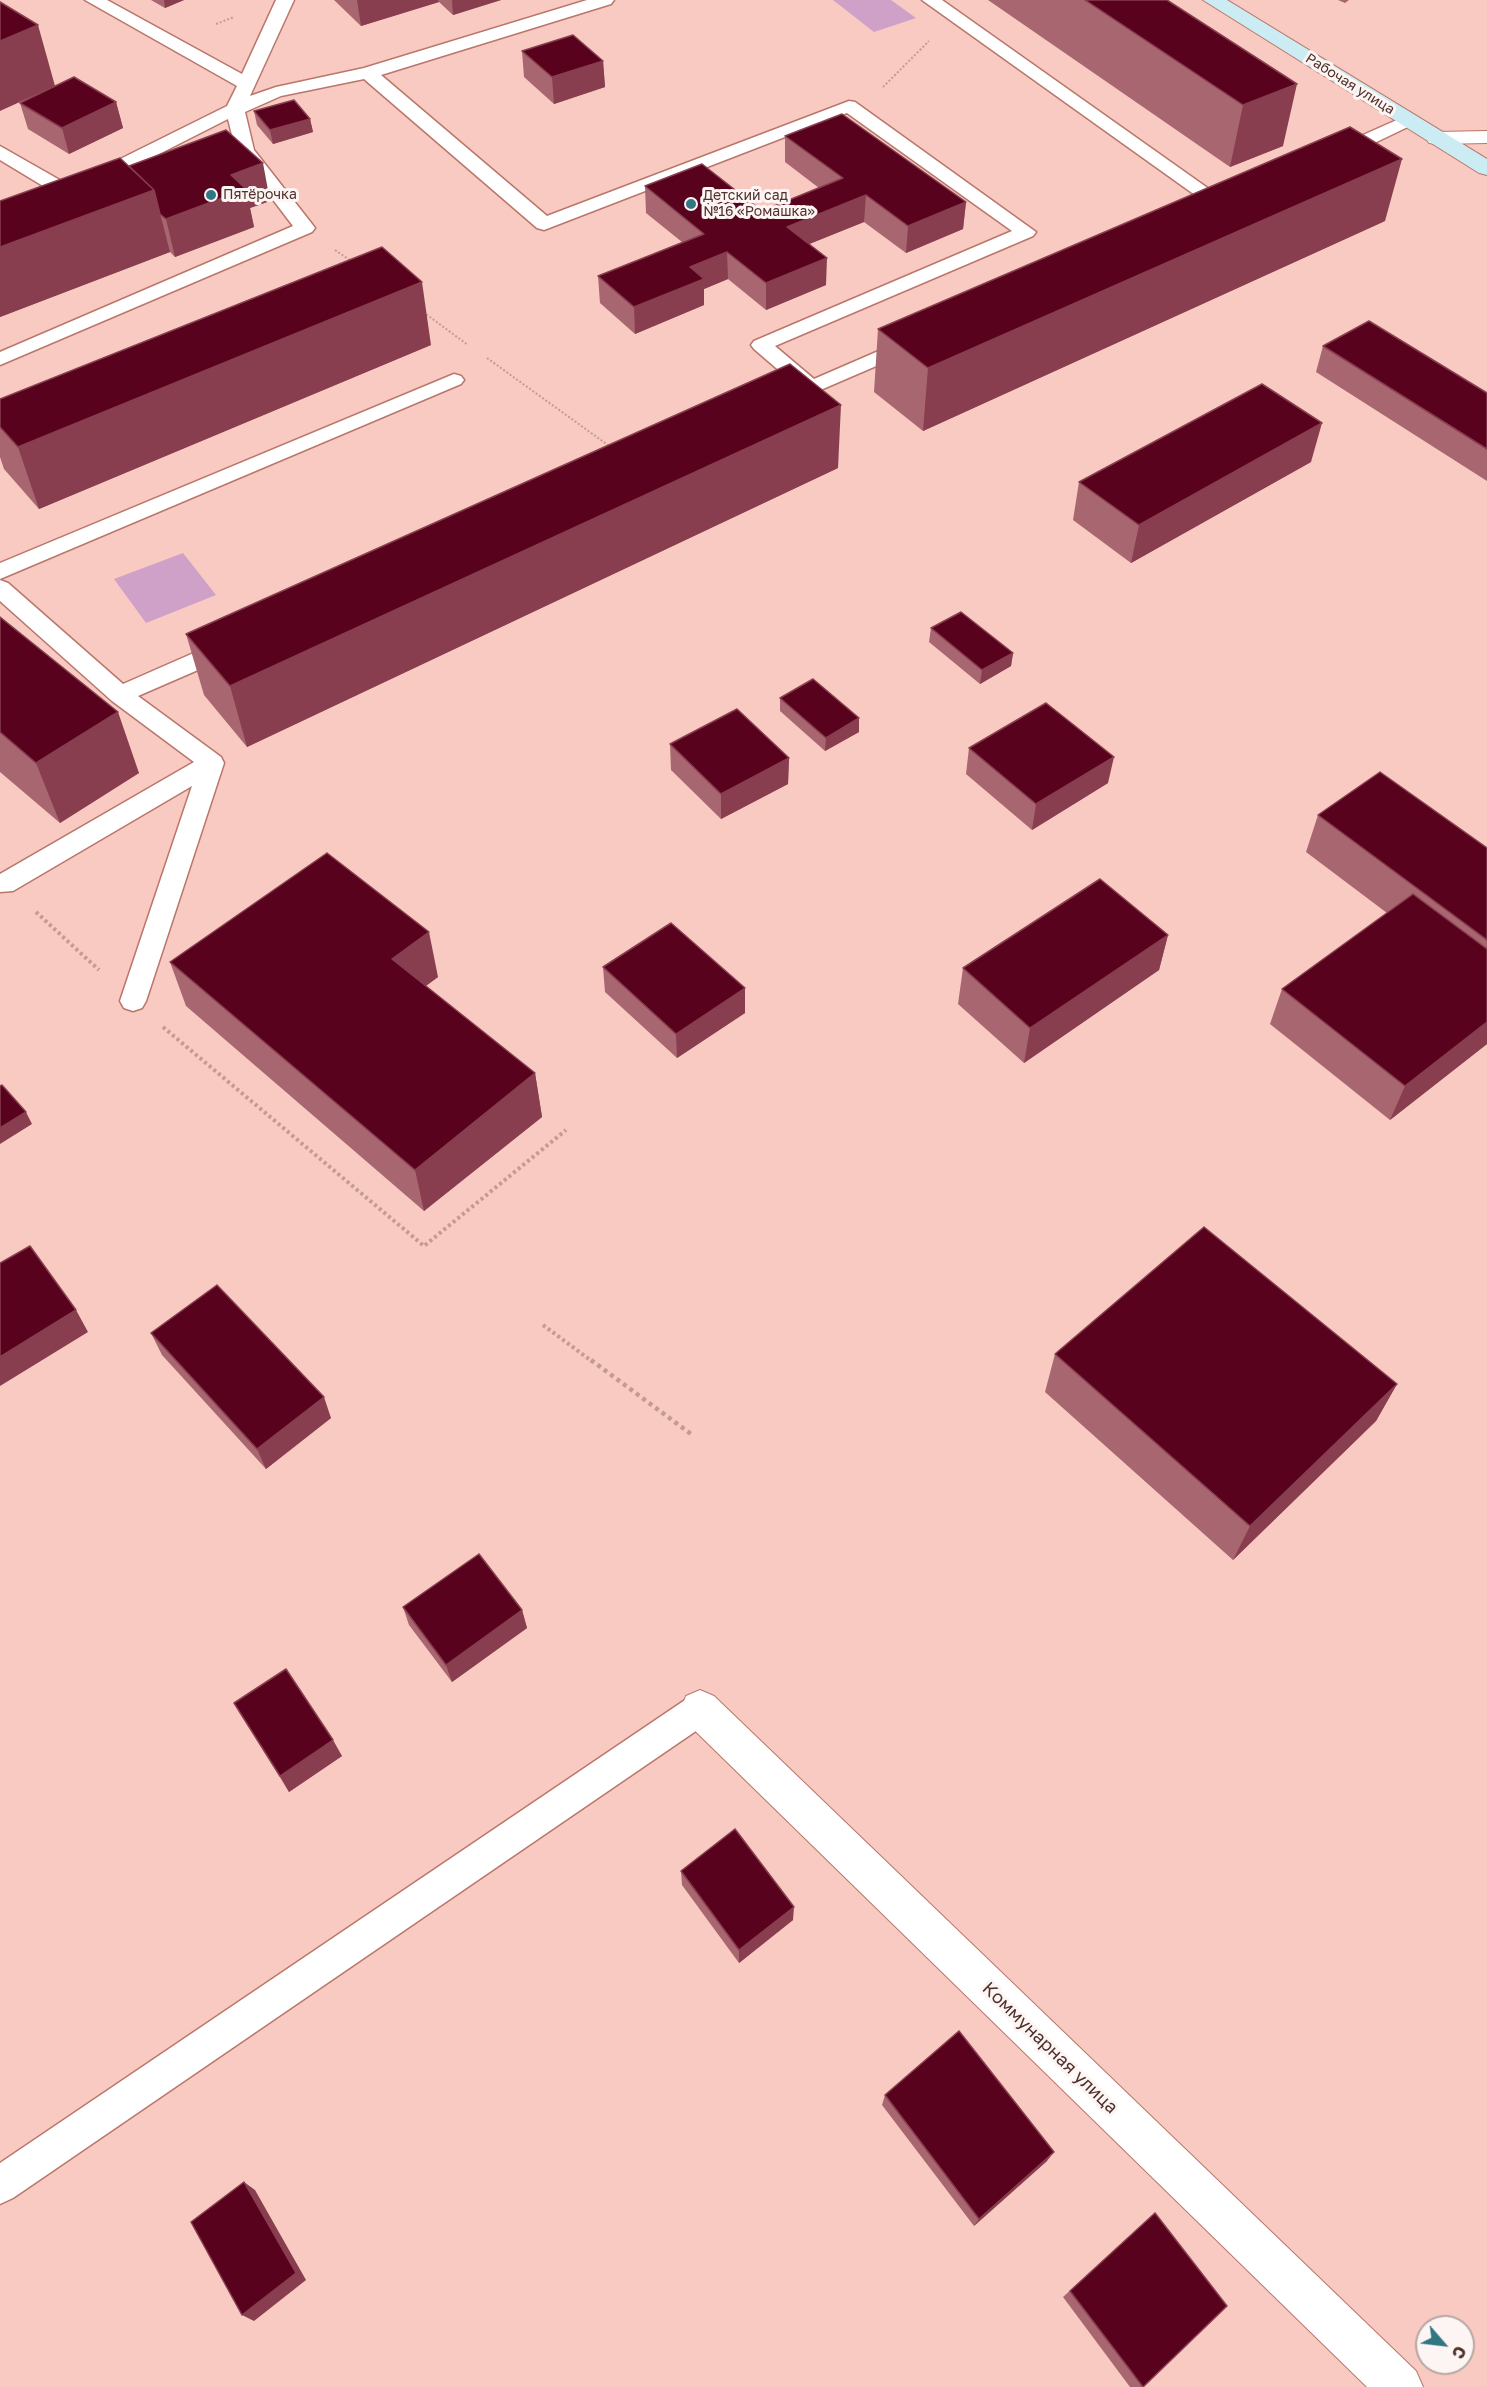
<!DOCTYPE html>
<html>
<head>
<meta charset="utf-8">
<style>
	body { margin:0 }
	#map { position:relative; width:1487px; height:2387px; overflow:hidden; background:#f8cac1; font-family:"Golos Text",sans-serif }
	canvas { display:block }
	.north { position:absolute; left:1415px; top:2315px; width:60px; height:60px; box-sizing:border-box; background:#fdf5f4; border:2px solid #b7a7a4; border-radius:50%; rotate:118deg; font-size:16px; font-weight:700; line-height:24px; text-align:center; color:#4e312b }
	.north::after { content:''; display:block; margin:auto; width:21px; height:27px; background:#307783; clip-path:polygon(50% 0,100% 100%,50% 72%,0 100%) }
</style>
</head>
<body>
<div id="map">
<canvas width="1487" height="2387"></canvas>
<div class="north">С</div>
</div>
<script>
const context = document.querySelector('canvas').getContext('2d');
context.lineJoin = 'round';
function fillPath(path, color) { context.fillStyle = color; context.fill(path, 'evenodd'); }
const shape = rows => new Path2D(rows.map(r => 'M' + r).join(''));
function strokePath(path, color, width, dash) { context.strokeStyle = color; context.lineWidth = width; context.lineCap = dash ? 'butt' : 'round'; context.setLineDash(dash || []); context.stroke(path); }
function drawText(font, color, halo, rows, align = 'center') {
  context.font = font + ' "Golos Text",sans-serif'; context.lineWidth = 6; context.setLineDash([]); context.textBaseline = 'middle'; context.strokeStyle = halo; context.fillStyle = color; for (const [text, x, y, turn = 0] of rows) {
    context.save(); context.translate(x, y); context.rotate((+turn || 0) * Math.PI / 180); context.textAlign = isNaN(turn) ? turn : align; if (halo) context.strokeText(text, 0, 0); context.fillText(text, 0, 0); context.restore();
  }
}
const green = shape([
	[833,0,891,0,916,18,874,32],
	[183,553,216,595,146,623,114,579]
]);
const pathFar2 = shape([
	[216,24,234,17],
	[883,87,929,41],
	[335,250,354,263],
	[423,312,468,345],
	[487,358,612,448]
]);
const pathFar1 = shape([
	[36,912,99,970],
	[163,1027,424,1246,566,1130],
	[543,1325,593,1362]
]);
const path = shape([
	[591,1360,691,1434]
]);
const lane = shape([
	[85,0,107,0,242,74,276,0,294,0,250,96,276,87,364,68,587,0,614,0,611,4,381,75,547,216,849,101,855,102,1036,232,1033,236,775,346,814,379,904,340,918,340,921,344,918,348,781,407,774,406,771,401,774,396,797,386,754,349,751,345,754,341,1012,231,847,113,544,230,537,228,364,79,281,96,245,112,254,150,312,224,315,228,312,232,0,365,0,352,293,226,236,151,228,119,98,185,84,185,82,181,84,177,227,106,237,86,85,0],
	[922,0,942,0,1233,206,1230,210,1216,210,922,0],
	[1408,115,1414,116,1417,120,1414,124,1341,159,1334,161,1325,155,1327,151,1408,115],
	[0,146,72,187,74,191,65,197,58,195,0,160,0,146],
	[454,374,461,376,464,380,461,384,0,579,0,563,454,374],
	[0,580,8,583,123,684,221,641,229,639,237,641,241,647,237,653,138,696,221,757,224,763,146,1001,142,1008,133,1011,124,1008,120,1001,192,786,13,891,0,892,0,874,194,762,112,701,0,601,0,580],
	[700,1693,712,1698,717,1709,712,1720,13,2198,0,2204,0,2163,688,1698,700,1693]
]);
const street = shape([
	[1487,131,1487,143,1437,144,1429,143,1426,138,1429,133,1437,132,1487,131],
	[700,1690,714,1696,1416,2371,1423,2387,1367,2387,686,1722,681,1709,686,1696,700,1690]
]);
const secondary = shape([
	[1203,0,1227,0,1487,159,1487,175,1479,173,1203,0]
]);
const wall = shape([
	[151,0,184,0,165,8],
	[334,0,501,0,453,15,439,2,361,26],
	[988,0,1167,0,1283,146,1230,167],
	[1338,0,1349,0,1345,3],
	[522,51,603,61,605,87,554,104,524,77],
	[116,102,123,128,69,154,28,129,20,103],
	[254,111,310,119,313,132,273,144,257,125],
	[785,136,966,202,963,229,906,253,864,222,809,244,826,285,766,310,728,279,704,289,704,305,635,334,600,303,598,276,682,242,646,213,645,186,762,211,819,188,785,162],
	[129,166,270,201,250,208,254,227,175,257,170,252,0,317,0,201],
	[1385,221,923,431,874,392,878,329],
	[431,345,39,509,4,469,0,457,0,399],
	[1323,346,1487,393,1487,481,1316,372],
	[1311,462,1131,563,1073,520,1079,482],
	[838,468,247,747,204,695,186,634],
	[0,617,139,773,60,823,0,772],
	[931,628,1013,653,1011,666,980,684,929,642],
	[780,698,859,732,825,751,780,711],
	[670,744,789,758,788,784,721,819,671,770],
	[969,748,1108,783,1032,830,966,774],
	[1318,815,1487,848,1487,1044,1390,1120,1270,1024,1282,989,1387,913,1306,852],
	[1168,935,1159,970,1024,1063,958,1004,963,968],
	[170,962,438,977,425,986,535,1073,542,1117,424,1211,186,1006],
	[603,967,745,988,745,1013,677,1058,605,992],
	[151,1333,331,1418,266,1469,162,1355],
	[1055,1354,1397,1384,1376,1421,1233,1560,1045,1392],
	[403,1607,522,1610,527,1628,452,1682,409,1625],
	[234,1703,342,1756,289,1792],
	[681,1871,793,1920,739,1963,682,1885],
	[885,2095,1047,2161,974,2226,882,2105],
	[1155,2213,1144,2387,1130,2387,1063,2297]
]);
const shadedWall = shape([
	[164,0,184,0,165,8],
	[357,0,438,0,439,2,361,26],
	[452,0,501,0,453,15],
	[38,25,55,86,0,111,0,41],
	[603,61,605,87,554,104,552,77],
	[1297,84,1283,146,1230,167,1243,105],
	[116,102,123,128,69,154,62,128],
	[310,119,313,132,273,144,270,130],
	[1402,159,1385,221,923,431,928,368],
	[263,163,270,201,250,208,254,227,175,257,166,219,231,175],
	[154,190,170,252,0,317,0,247],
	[866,195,864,222,787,253,787,227],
	[966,202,963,229,906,253,908,226],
	[727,252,728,279,704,289,704,305,635,334,634,307,690,267],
	[827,258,826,285,766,310,766,283],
	[422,282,431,345,39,509,18,447],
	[841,405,838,468,247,747,230,686],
	[1322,423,1311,462,1131,563,1139,525],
	[1013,653,1011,666,980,684,982,670],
	[118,712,139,773,60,823,36,763],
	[859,718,859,732,825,751,826,738],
	[1114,757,1108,783,1032,830,1036,804],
	[789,758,788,784,721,819,721,794],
	[429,932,438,977,402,1004,392,959],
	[1168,935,1159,970,1024,1063,1030,1028],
	[745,988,745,1013,677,1058,676,1034],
	[1487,1022,1487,1044,1390,1120,1405,1086],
	[535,1073,542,1117,424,1211,415,1170],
	[26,1112,32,1124,0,1144,0,1128],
	[76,1310,88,1332,0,1386,0,1357],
	[1397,1384,1376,1421,1233,1560,1250,1526],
	[324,1397,331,1418,266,1469,257,1449],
	[522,1610,527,1628,452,1682,446,1665],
	[333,1740,342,1756,289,1792,280,1776],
	[794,1907,793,1920,739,1963,739,1950],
	[1054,2152,1047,2161,974,2226,979,2219],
	[244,2182,255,2190,306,2280,254,2321,242,2315]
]);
const building = shape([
	[1085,0,1167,0,1297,84,1243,105,1085,0],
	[0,2,38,25,0,41,0,2],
	[573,35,603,61,552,77,522,51,573,35],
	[74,77,116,102,62,128,20,103,74,77],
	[294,100,310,119,270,130,254,111,294,100],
	[842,114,966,202,908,226,866,195,787,227,827,258,766,283,727,252,690,267,704,279,634,307,598,276,704,234,645,186,702,164,762,211,843,178,785,136,842,114],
	[1350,127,1402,159,928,368,878,329,1350,127],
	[226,130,263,163,231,175,246,189,166,219,160,214,154,190,129,166,226,130],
	[120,158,154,190,0,247,0,201,120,158],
	[382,247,422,282,18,447,0,427,0,399,382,247],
	[1369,321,1487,393,1487,449,1323,346,1369,321],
	[790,364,841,405,230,686,186,634,790,364],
	[1262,384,1322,423,1139,525,1079,482,1262,384],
	[961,612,1013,653,982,670,931,628,961,612],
	[0,617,118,712,36,763,0,732,0,617],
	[813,679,859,718,826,738,780,698,813,679],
	[1046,703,1114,757,1036,804,969,748,1046,703],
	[737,709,789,758,721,794,670,744,737,709],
	[1380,772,1487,848,1487,940,1318,815,1380,772],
	[327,853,429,932,392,959,535,1073,415,1170,170,962,327,853],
	[1100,879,1168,935,1030,1028,963,968,1100,879],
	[1413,894,1487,949,1487,1022,1405,1086,1282,989,1413,894],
	[671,923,745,988,676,1034,603,967,671,923],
	[2,1085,26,1112,0,1128,0,1086,2,1085],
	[1204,1227,1397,1384,1250,1526,1055,1354,1204,1227],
	[30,1246,76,1310,0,1357,0,1263,30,1246],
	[217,1285,324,1397,257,1449,151,1333,217,1285],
	[479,1554,522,1610,446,1665,403,1607,479,1554],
	[286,1669,333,1740,280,1776,234,1703,286,1669],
	[735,1829,794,1907,739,1950,681,1871,735,1829],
	[959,2031,1054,2152,979,2219,885,2095,959,2031],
	[244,2182,296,2273,242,2315,191,2222,244,2182],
	[1155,2213,1227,2306,1143,2387,1070,2291,1155,2213]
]);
const markers = [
	[211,195,6,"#307783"],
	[691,204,6,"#307783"]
];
const farStreetnames = [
	["Рабочая улица",1350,84,32]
];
const farPoinames = [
	["Пятёрочка",223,195],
	["Детский сад",703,196],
	["№16 «Ромашка»",703,212]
];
const nearStreetnames = [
	["Коммунарная улица",1050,2048,44]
];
fillPath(green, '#cfa1c9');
strokePath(lane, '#ba766a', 3);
strokePath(street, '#ba766a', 2);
strokePath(secondary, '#ba766a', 2);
strokePath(pathFar2, '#c49b93', 2, [2, 2]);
strokePath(pathFar1, '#c49b93', 4, [3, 3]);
strokePath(path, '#c49b93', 4.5, [4, 4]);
fillPath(lane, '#fff');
fillPath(street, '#fff');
fillPath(secondary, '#caecf2');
fillPath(wall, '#a86670');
fillPath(shadedWall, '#883e4f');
fillPath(building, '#58021e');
strokePath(building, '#883e4f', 1.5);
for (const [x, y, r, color] of markers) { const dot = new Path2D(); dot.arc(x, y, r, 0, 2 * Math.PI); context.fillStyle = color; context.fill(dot); strokePath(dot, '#fdf5f4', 2); }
drawText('14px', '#4e312b', '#fdf5f4', farStreetnames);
drawText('14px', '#4e312b', '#fdf5f4', farPoinames, 'left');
drawText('18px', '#4e312b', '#fdf5f4', nearStreetnames);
</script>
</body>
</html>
